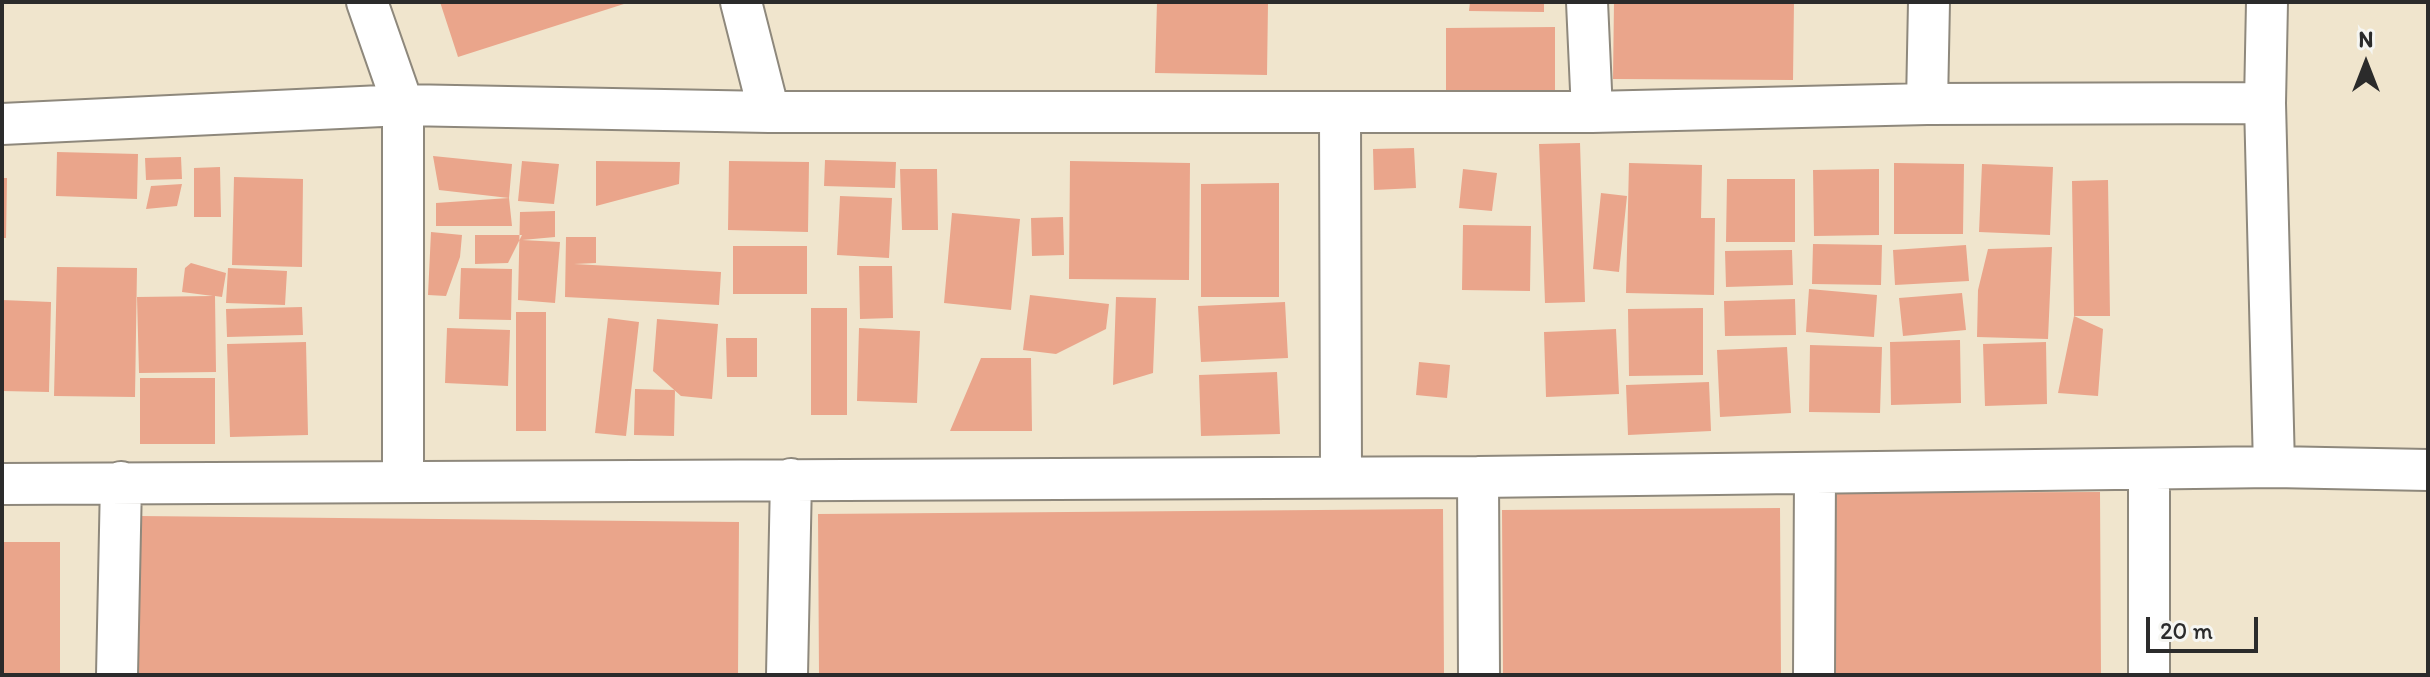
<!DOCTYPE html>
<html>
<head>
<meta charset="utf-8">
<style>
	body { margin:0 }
	#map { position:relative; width:2430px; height:677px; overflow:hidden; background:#f0e5cd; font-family:Itim,sans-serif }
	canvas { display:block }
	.frame { position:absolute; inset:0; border:4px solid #2b2b2b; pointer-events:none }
	.north { position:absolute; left:2326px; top:24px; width:80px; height:80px; -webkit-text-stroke:6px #f6f6f2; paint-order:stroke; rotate:0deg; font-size:22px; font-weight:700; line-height:32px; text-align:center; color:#2b2b2b }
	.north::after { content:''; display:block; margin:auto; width:28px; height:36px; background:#2b2b2b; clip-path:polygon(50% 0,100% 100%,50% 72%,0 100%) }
	.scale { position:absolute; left:2146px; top:617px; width:112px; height:36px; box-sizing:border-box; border:4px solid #2b2b2b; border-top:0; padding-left:10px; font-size:24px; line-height:28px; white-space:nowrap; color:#2b2b2b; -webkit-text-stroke:6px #f6f6f2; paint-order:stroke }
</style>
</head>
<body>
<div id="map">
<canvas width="2430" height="677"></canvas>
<div class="frame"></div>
<div class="north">N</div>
<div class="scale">20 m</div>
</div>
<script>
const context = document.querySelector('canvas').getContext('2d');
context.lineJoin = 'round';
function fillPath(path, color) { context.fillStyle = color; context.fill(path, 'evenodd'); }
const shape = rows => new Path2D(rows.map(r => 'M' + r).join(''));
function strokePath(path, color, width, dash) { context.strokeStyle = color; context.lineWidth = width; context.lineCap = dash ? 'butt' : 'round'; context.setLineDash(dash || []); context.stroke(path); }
const building = shape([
	[440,2,627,2,627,3,458,57],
	[1157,2,1268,3,1267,75,1155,73],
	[1470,2,1544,2,1544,12,1469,11],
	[1614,2,1794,2,1793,80,1613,79],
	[1555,27,1555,99,1446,99,1446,28],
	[1580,143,1585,302,1545,303,1539,144],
	[1414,148,1416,188,1374,190,1373,149],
	[57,152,138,154,137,199,56,196],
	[433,156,512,164,509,198,439,190],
	[181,157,182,179,146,180,145,158],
	[825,160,896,162,895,188,824,186],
	[522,161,559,164,554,204,518,201],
	[596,161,680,162,679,184,596,206],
	[729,161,809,162,808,232,728,230],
	[1070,161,1190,163,1189,280,1069,279],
	[1629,163,1702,165,1701,218,1715,218,1714,295,1626,293],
	[1894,163,1964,164,1963,234,1894,234],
	[1982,164,2053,167,2050,235,1979,232],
	[220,167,221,217,194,217,194,168],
	[900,169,937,169,938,230,902,230],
	[1463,169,1497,173,1492,211,1459,208],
	[1879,169,1879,235,1814,236,1813,170],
	[234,177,303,179,302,267,232,265],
	[2,178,7,178,6,238,2,238],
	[1727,179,1795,179,1795,242,1726,242],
	[2108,180,2110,316,2074,316,2072,181],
	[1279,183,1279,297,1201,297,1201,184],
	[182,184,177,206,146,209,151,186],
	[1601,193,1627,196,1619,272,1593,269],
	[840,196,892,198,889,258,837,255],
	[509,198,512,226,436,226,436,203],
	[555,211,555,237,522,240,560,242,555,303,518,300,520,212],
	[952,213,1020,219,1011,310,944,303],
	[1063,217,1064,255,1032,256,1031,218],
	[1463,225,1531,226,1530,291,1462,290],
	[431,232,462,235,460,257,446,296,428,295],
	[475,235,522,235,508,263,475,264],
	[566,237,596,237,596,263,574,264,721,272,719,305,565,297],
	[1813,244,1882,245,1881,285,1812,284],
	[1966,245,1969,281,1895,285,1893,250],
	[733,246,807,246,807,294,733,294],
	[2052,247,2048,339,1977,337,1978,290,1988,249],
	[1792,250,1793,285,1726,287,1725,251],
	[191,263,226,273,222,297,215,296,216,372,139,373,137,297,213,296,182,292,185,268],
	[859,266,892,266,893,318,860,319],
	[57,267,137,268,135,397,54,396],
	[228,268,287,271,285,305,226,303],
	[461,268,512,269,511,320,459,319],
	[1809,289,1877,295,1874,337,1806,332],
	[1962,293,1966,330,1903,336,1899,298],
	[1030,295,1109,304,1106,329,1056,354,1023,350],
	[1116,297,1156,298,1153,373,1113,385],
	[1795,299,1796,335,1725,336,1724,301],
	[2,300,51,302,49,392,2,391],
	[1285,302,1288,358,1201,362,1198,306],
	[302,307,303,335,227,337,226,309],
	[811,308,847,308,847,415,811,415],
	[1703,308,1703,375,1629,376,1628,309],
	[516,312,546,312,546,431,516,431],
	[2074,316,2103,329,2098,396,2058,393],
	[608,318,639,322,626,436,595,433],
	[657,319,718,324,712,399,681,396,653,371],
	[447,328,510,330,508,386,445,383],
	[859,328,920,331,917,403,857,401],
	[1616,329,1619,394,1546,397,1544,332],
	[726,338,757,338,757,377,727,377],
	[1960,340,1961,403,1891,405,1890,342],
	[306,342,308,435,230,437,227,344],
	[2046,342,2047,404,1985,406,1983,344],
	[1810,345,1882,347,1880,413,1809,412],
	[1787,347,1791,413,1720,417,1717,350],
	[981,358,1031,358,1032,431,950,431],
	[1419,362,1450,365,1447,398,1416,395],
	[1277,372,1280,434,1201,436,1199,375],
	[140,378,215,378,215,444,140,444],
	[1709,382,1711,431,1628,435,1626,385],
	[635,389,675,390,674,436,634,435],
	[2100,492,2101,675,1836,675,1835,493],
	[1780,508,1781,675,1503,675,1502,510],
	[1443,509,1444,675,819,675,818,514],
	[139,516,739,522,738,675,138,675],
	[2,542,60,542,60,675,2,675]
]);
const minor = shape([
	[367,2,403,105,403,480],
	[741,2,769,112],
	[1587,2,1592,112],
	[2267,2,2265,103,2274,467],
	[1927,104,1929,2],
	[1340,112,1341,477],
	[2,124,403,105,769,112,1592,112,1927,104,2265,103],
	[2149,471,2149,675],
	[1478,477,1479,675],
	[2,484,1478,477,2274,467,2428,470],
	[117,675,121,482],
	[787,675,791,479],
	[1814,675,1815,474]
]);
fillPath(building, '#eaa58b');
strokePath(minor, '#8e887c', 44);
strokePath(minor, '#fff', 40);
</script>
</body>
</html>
